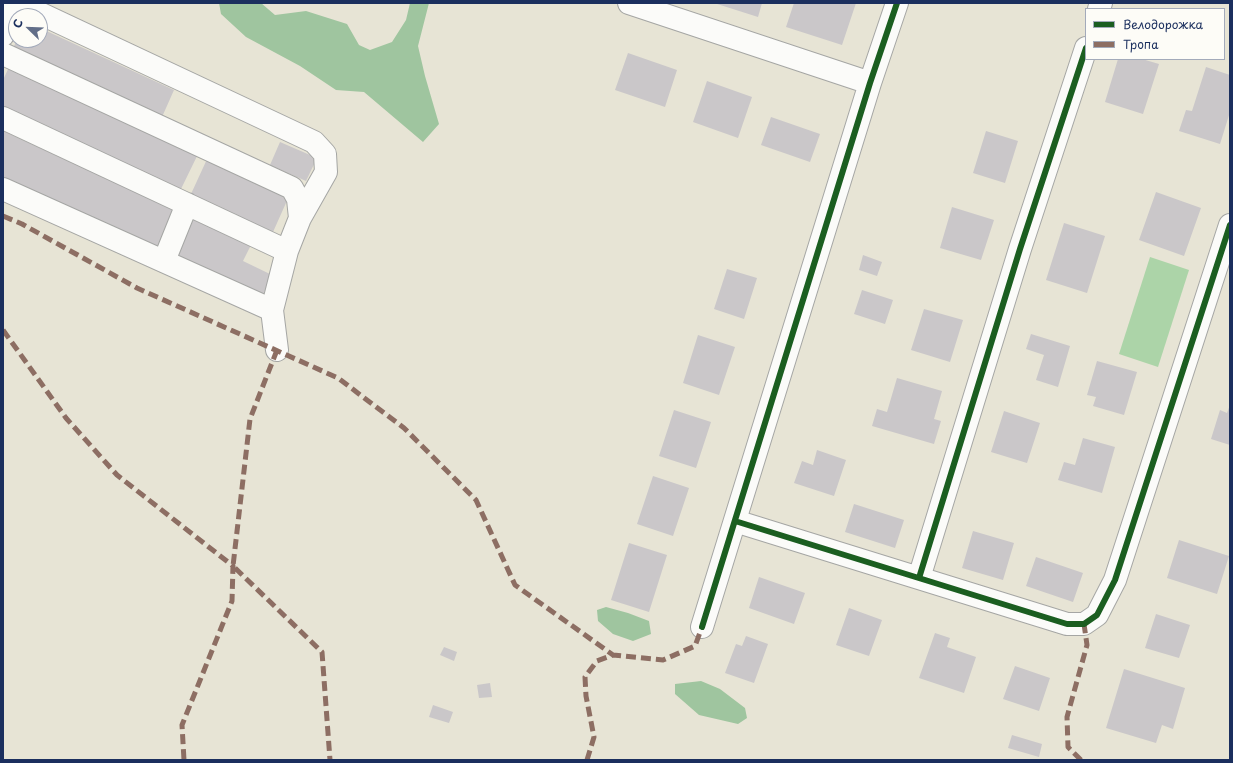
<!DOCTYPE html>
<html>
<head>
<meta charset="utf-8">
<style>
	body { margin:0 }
	#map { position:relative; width:1233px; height:763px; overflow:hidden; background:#e7e4d5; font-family:"Playpen Sans",sans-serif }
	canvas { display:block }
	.frame { position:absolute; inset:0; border:4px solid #1b2f5e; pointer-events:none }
	.legend { position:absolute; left:1085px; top:8px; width:140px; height:52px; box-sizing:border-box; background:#fdfcf7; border:1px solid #a3aaba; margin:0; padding:5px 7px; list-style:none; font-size:12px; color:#1b2f5e }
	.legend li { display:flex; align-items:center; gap:8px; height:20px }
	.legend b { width:20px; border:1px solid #a3aaba }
	.north { position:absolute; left:8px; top:8px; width:40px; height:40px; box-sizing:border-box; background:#fdfcf7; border:1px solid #a3aaba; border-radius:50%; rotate:293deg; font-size:11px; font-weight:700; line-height:16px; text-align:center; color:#1b2f5e }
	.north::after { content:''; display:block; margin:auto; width:14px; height:18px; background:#626e88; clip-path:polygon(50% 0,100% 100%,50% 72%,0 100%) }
</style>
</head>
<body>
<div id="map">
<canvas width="1233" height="763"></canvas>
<div class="frame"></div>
<ul class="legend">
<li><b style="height:5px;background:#1b5e20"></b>Велодорожка</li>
<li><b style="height:5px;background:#8d6e63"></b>Тропа</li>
</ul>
<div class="north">С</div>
</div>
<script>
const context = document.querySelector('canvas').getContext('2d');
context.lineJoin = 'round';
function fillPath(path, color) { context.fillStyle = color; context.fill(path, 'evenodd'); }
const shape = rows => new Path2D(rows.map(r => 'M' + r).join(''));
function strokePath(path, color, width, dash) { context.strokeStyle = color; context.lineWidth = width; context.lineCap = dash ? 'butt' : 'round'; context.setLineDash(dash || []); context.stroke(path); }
const green = shape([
	[1150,257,1189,270,1158,367,1119,354]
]);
const forest = shape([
	[219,3,261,3,275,15,306,11,347,24,359,45,370,50,392,42,406,20,410,3,429,3,418,46,425,76,439,124,423,142,364,92,336,90,300,66,246,37,221,14],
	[606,607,628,613,649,621,651,634,633,641,613,634,598,621,597,610],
	[701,681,720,689,745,708,747,718,738,724,699,715,675,694,675,684]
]);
const building = shape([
	[714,3,762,3,758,17],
	[794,3,856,3,842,45,786,27],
	[40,28,174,90,162,117,13,48,17,40,40,40],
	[628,53,677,70,665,107,615,90],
	[1118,59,1142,59,1159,64,1143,114,1105,102],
	[10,65,199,152,181,189,3,107,3,80],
	[1206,67,1230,75,1230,112,1220,144,1179,131,1186,110,1192,111],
	[707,81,752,97,738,138,693,122],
	[771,117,820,134,810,162,761,145],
	[3,131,175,210,157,249,3,178],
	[986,131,1018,141,1005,183,973,173],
	[280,142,317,158,306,181,270,165],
	[208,157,290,194,273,232,191,194],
	[1156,192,1201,208,1184,256,1139,240],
	[952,207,994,220,981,260,940,248],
	[192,218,251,245,243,261,272,275,262,297,174,257],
	[1064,223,1105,236,1087,293,1046,280],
	[863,255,882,262,877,276,859,270],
	[727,269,757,278,744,319,714,309],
	[862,290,893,300,885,324,854,314],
	[924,309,963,320,950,362,911,350],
	[1031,334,1070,346,1058,387,1036,380,1044,355,1026,349],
	[698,335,735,347,719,395,683,383],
	[1097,361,1137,372,1124,415,1093,406,1096,397,1087,395],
	[897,378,942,391,934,419,941,421,934,444,872,426,877,409,887,412],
	[1230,405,1230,445,1211,439,1220,410,1227,413],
	[674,410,711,422,696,468,659,456],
	[1004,411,1040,423,1027,463,991,452],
	[1083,438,1115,447,1102,493,1058,480,1064,462,1075,465],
	[817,450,846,460,834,496,794,483,802,461,813,465],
	[653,476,689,488,673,536,637,524],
	[854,504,904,520,895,548,845,532],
	[973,531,1014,543,1003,580,962,568],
	[1179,540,1229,556,1217,594,1167,578],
	[629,543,667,555,649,612,611,600],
	[1036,557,1083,573,1073,602,1026,586],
	[759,577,805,593,794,624,749,608],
	[849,608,882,620,869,656,836,645],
	[1156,614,1190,625,1179,658,1145,648],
	[935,633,950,638,947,647,976,657,964,693,919,678],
	[746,636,768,644,754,683,725,673,736,644,742,646],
	[444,647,457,652,454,661,440,655],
	[1015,666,1050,678,1039,711,1003,699],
	[1124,669,1185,688,1173,729,1162,725,1156,743,1106,728],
	[490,683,492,697,479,698,477,685],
	[433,705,453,712,449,723,429,717],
	[1012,735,1042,744,1039,757,1008,748]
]);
const minor = shape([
	[18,3,314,142,325,154,326,172,300,218,287,251,272,310,277,350],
	[629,3,870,83],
	[1099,9,1101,3],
	[3,35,16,3],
	[3,54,292,188,298,199,300,218],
	[3,118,287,251],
	[3,189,272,310],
	[164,261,187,204],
	[735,521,1067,624,1084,624,1097,615,1115,580,1230,225],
	[919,578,1020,249,1086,48],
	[702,627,870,83,897,3]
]);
const quiet = shape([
	[3,216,22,224,137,288,338,378,404,428,476,500,515,585,613,655],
	[3,330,66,418,117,475,233,566,232,601,182,725,184,760],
	[277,350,250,419,233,566,322,652,330,760],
	[587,760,594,737,586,696,585,677,597,661,613,655,663,660,695,646,702,627],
	[1081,760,1068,747,1067,717,1087,645,1084,624]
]);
const cycleway = shape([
	[735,521,1067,624,1084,624,1097,615,1115,580,1230,225],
	[919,578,1020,249,1086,48],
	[702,627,870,83,897,3]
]);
fillPath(green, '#acd4a8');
fillPath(forest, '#9fc59f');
fillPath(building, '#cac7c9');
strokePath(minor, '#a5a6a4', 24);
strokePath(minor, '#fbfbf9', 22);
strokePath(quiet, '#8d6e63', 5, [10, 5]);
strokePath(cycleway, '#1b5e20', 6);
</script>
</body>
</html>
